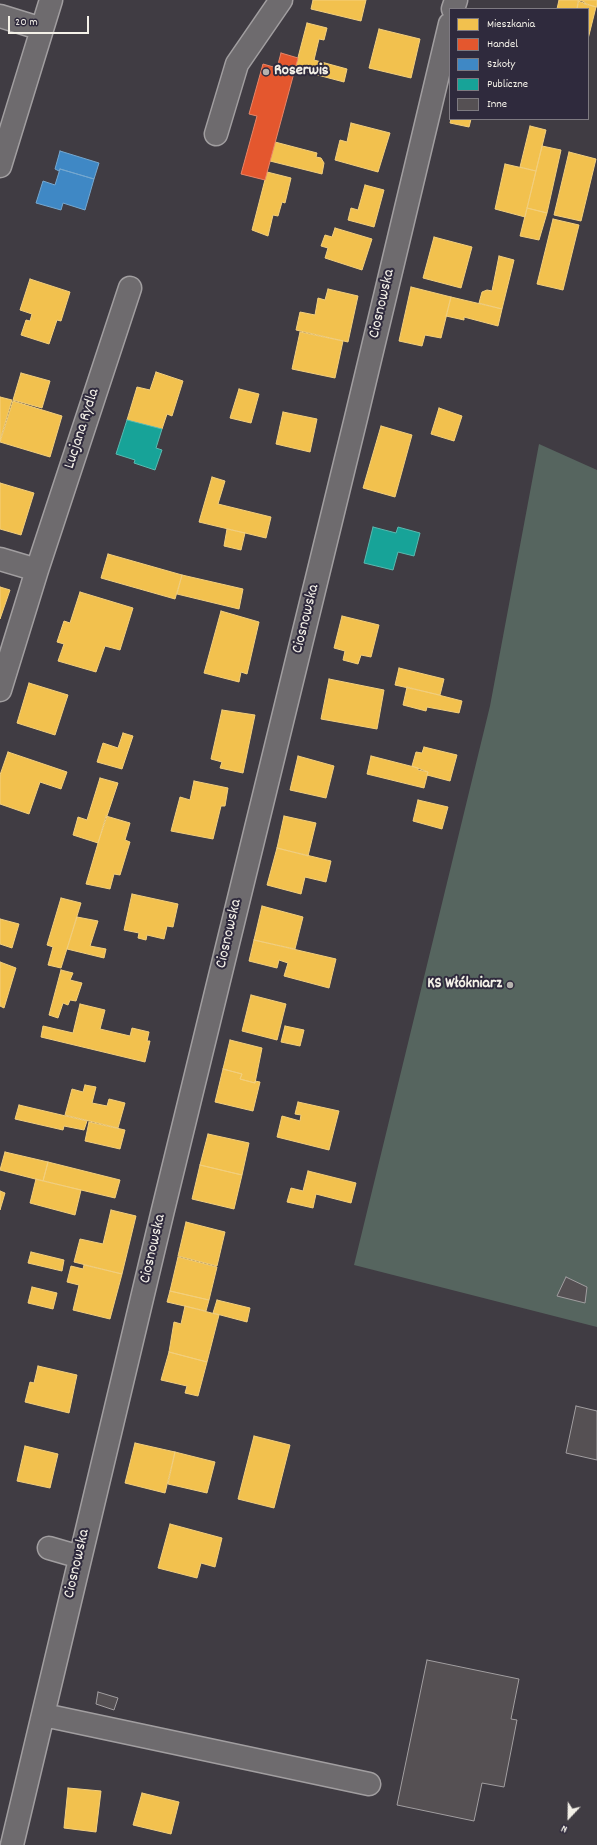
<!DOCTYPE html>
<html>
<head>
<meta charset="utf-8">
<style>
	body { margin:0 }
	#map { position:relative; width:597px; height:1845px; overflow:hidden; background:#403c43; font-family:Dekko,sans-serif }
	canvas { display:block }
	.legend { position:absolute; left:449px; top:8px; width:140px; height:112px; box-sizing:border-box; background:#2f2a3d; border:1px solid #7e7a81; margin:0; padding:5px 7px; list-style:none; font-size:12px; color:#f4f1e8 }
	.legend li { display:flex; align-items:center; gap:8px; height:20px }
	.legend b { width:20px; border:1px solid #7e7a81 }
	.north { position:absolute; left:549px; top:1797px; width:40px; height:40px; -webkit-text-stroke:3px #2f2a3d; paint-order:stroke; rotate:202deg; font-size:11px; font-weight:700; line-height:16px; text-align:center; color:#f4f1e8 }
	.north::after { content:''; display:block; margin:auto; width:14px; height:18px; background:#f4f1e8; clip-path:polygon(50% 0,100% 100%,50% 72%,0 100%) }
	.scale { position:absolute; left:8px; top:16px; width:81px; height:18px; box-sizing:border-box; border:2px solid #f4f1e8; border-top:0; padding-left:5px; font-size:12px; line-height:14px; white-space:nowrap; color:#f4f1e8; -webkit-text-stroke:3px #2f2a3d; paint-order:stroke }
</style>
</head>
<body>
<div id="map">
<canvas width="597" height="1845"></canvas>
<ul class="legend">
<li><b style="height:11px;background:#f2c14e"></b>Mieszkania</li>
<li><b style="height:11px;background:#e4572e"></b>Handel</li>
<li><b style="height:11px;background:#3f88c5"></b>Szkoły</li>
<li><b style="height:11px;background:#17a398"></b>Publiczne</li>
<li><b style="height:11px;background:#555053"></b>Inne</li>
</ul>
<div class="north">N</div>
<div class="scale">20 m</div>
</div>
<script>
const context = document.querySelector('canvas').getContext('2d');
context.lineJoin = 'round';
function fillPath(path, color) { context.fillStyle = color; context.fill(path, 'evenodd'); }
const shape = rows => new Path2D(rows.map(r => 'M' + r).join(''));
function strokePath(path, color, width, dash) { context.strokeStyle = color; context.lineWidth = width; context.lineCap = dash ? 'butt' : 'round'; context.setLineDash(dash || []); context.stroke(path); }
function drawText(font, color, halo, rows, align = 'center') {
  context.font = font + ' Dekko,sans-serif'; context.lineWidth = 4; context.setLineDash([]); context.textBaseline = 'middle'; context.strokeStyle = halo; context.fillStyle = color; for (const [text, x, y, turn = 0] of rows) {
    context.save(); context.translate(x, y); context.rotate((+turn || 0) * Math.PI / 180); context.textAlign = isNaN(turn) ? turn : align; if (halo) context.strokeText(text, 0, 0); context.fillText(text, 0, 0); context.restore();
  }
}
const green = shape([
	[539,444,597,470,597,1327,354,1265,490,706]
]);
const homes = shape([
	[313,0,366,0,361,21,311,9,313,0],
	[559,0,579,0,577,9,557,9,559,0],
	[579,0,597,0,597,7,584,4,585,2,579,0],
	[578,1,596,7,588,39,588,9,577,9,578,1],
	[307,23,327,28,324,40,319,39,314,60,347,69,344,82,295,69,307,23],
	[379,29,420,39,411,78,369,68,379,29],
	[451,119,471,119,469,127,450,123,451,119],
	[351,123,390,133,378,172,335,160,340,140,347,142,351,123],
	[530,126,546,130,536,171,520,167,530,126],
	[275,142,317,153,316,157,321,158,324,163,322,174,270,161,275,142],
	[542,146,561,150,547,213,527,208,542,146],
	[569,152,596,159,581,221,554,215,569,152],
	[505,164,536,171,525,217,495,209,505,164],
	[267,172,291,178,285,203,282,202,278,216,273,215,268,236,252,230,267,172],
	[365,185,384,190,374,227,348,220,351,208,358,210,365,185],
	[527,208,547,213,539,240,520,236,527,208],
	[553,219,579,225,563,290,537,284,553,219],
	[335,228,372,239,362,270,325,258,328,248,321,246,325,235,332,237,335,228],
	[434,237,472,247,461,288,423,278,434,237],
	[499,256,514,260,502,309,479,303,482,292,487,290,492,291,499,256],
	[30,279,70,292,61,321,57,320,49,344,21,335,26,320,30,321,32,314,20,310,30,279],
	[411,287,451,297,441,338,425,335,422,346,399,341,411,287],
	[328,289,358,296,348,342,296,330,300,312,315,315,318,298,325,300,328,289],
	[451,297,502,309,498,326,464,317,464,320,446,316,451,297],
	[300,332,343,341,335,378,292,369,300,332],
	[156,372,183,381,172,416,167,414,162,429,127,420,137,387,150,390,156,372],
	[21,373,50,381,42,408,13,400,21,373],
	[239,389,259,394,251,423,230,418,239,389],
	[0,397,12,400,0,440,0,397],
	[13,401,62,416,50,457,0,442,13,401],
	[439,408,462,416,454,441,431,434,439,408],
	[283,412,317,419,310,452,276,444,283,412],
	[381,426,412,435,395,497,363,488,381,426],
	[212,477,225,481,218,504,271,517,266,538,199,522,212,477],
	[0,483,34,493,21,535,0,529,0,483],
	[227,529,245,533,241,550,224,546,227,529],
	[108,554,182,575,175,599,101,578,108,554],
	[182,575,243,589,239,609,177,594,182,575],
	[0,587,10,590,0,619,0,587],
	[80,592,133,608,120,650,105,646,96,672,58,661,64,644,57,642,64,621,70,623,80,592],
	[221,611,259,622,247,674,241,672,239,682,204,673,221,611],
	[342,616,379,625,371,657,361,655,358,664,343,660,345,651,334,648,342,616],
	[399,668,444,679,440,695,395,685,399,668],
	[329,679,384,690,377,729,321,719,329,679],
	[29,683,68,695,55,735,17,723,29,683],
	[407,687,462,701,459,713,427,707,426,711,403,705,407,687],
	[222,710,255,715,243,773,220,768,222,762,211,759,222,710],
	[123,733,133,736,122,769,97,762,103,743,118,748,123,733],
	[424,747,457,755,450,781,427,775,428,772,412,766,416,752,422,753,424,747],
	[8,752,67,772,61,789,40,782,29,814,0,804,0,775,8,752],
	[298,756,334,766,326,798,290,790,298,756],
	[371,756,418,768,418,770,428,772,424,788,367,774,371,756],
	[100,778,118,783,98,843,73,835,78,817,87,820,100,778],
	[194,781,228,788,225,806,221,806,213,839,171,831,180,797,190,800,194,781],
	[418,800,448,807,442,829,413,821,418,800],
	[106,816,130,823,125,840,130,842,120,875,114,874,110,889,86,884,106,816],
	[284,816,316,823,308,856,277,848,284,816],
	[277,848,331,861,326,882,305,877,301,894,267,885,277,848],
	[132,894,178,904,173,927,167,926,164,939,147,935,146,940,138,938,139,933,124,930,132,894],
	[61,898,81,903,61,968,48,965,53,947,47,945,61,898],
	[262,906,303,917,295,949,254,940,262,906],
	[77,917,98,921,90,946,106,949,104,958,67,949,77,917],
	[0,919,19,924,12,948,0,944,0,919],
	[254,940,336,959,329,988,284,976,288,963,279,960,277,968,249,961,254,940],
	[0,962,16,968,4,1008,0,1006,0,962],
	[61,970,73,973,70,980,82,983,76,1001,70,1000,68,1005,63,1003,58,1018,49,1015,61,970],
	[251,995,286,1004,277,1040,242,1031,251,995],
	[80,1004,105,1010,100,1029,130,1036,132,1028,149,1032,147,1041,150,1041,145,1062,41,1037,43,1026,73,1033,80,1004],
	[285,1026,304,1030,300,1046,281,1042,285,1026],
	[230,1040,262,1048,255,1083,240,1079,242,1074,223,1069,230,1040],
	[223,1069,242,1074,240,1079,255,1083,255,1081,260,1082,253,1111,215,1102,223,1069],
	[85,1085,96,1087,92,1103,107,1106,109,1099,125,1103,118,1128,65,1115,72,1089,83,1092,85,1085],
	[298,1102,339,1111,329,1150,277,1137,282,1116,300,1121,301,1115,295,1114,298,1102],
	[19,1105,87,1121,84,1130,64,1126,63,1130,15,1119,19,1105],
	[89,1122,125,1130,120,1149,85,1141,89,1122],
	[208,1134,249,1143,242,1175,200,1165,208,1134],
	[5,1152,48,1162,43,1181,0,1170,5,1152],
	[48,1162,120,1180,115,1198,43,1181,48,1162],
	[200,1165,242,1175,234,1209,192,1199,200,1165],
	[308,1171,356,1183,351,1203,316,1194,313,1208,287,1202,291,1188,303,1191,308,1171],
	[36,1179,81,1190,75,1215,30,1203,36,1179],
	[0,1191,5,1193,0,1210,0,1191],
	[111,1210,136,1216,122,1274,74,1262,80,1239,103,1244,111,1210],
	[186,1222,225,1232,217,1266,178,1256,186,1222],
	[31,1252,64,1260,62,1271,28,1263,31,1252],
	[178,1257,217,1267,209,1300,170,1291,178,1257],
	[84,1265,122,1274,110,1319,73,1310,79,1285,67,1282,71,1266,83,1269,84,1265],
	[32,1287,57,1293,53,1309,28,1303,32,1287],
	[170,1291,209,1300,206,1311,167,1302,170,1291],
	[217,1300,250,1308,247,1322,213,1313,217,1300],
	[185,1306,219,1315,207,1362,169,1352,174,1322,181,1324,185,1306],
	[169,1352,207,1362,198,1396,185,1393,187,1386,161,1380,169,1352],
	[38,1366,77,1375,69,1413,25,1402,30,1382,34,1383,38,1366],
	[254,1436,290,1445,274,1508,238,1499,254,1436],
	[135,1443,175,1452,165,1493,125,1483,135,1443],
	[25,1446,58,1454,50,1488,17,1481,25,1446],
	[175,1452,215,1462,207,1493,168,1484,175,1452],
	[170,1524,222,1538,215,1567,201,1563,197,1578,158,1568,170,1524],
	[68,1788,101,1791,96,1832,64,1828,68,1788],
	[142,1793,179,1802,171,1834,133,1825,142,1793]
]);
const shops = shape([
	[281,53,298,58,265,180,241,174,257,116,249,114,263,64,277,68,281,53]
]);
const schools = shape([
	[60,151,99,163,94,179,60,169,59,171,55,169,60,151],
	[60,169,94,179,85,210,63,203,61,210,36,203,43,181,55,185,60,169]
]);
const public = shape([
	[127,420,162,429,156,448,162,450,155,470,134,463,135,460,116,454,127,420],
	[373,527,396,533,398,527,420,533,414,556,398,552,393,570,364,563,373,527]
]);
const building = shape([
	[566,1277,587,1287,585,1303,557,1296,566,1277],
	[576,1406,597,1411,597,1460,566,1453,576,1406],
	[427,1660,519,1679,511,1719,517,1720,504,1787,482,1783,474,1821,397,1805,427,1660],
	[98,1692,118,1698,114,1710,96,1704,98,1692]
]);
const minor = shape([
	[453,9,456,0],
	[0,16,42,29],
	[216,134,237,64,281,0],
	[0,166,51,0],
	[0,559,37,570],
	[0,690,37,570,130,288],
	[49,1548,80,1557],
	[44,1715,369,1784],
	[12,1845,163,1210,356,418,450,24]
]);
const markers = [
	[266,72,4,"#b5b2ae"],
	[510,985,4,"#b5b2ae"]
];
const poiNames = [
	["Roserwis",274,72],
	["KS Włókniarz",502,985,"right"]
];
const streetNames = [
	["Ciosnowska",383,304,-77],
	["Lucjana Rydla",83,429,-72],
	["Ciosnowska",307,619,-76],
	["Ciosnowska",230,934,-77],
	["Ciosnowska",154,1249,-77],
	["Ciosnowska",78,1564,-77]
];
fillPath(green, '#56655f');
fillPath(homes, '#f2c14e');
strokePath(homes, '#f3cf7c', 1);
fillPath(shops, '#e4572e');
strokePath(shops, '#e98566', 1);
fillPath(schools, '#3f88c5');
strokePath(schools, '#75a8d0', 1);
fillPath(public, '#17a398');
strokePath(public, '#59bab0', 1);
fillPath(building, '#555053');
strokePath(building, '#a19ea0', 1);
strokePath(minor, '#a19ea0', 25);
strokePath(minor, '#6e6b6e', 22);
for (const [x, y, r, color] of markers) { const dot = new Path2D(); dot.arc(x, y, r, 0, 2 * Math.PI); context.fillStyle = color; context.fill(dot); strokePath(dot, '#2f2a3d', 1.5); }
drawText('bold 16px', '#f4f1e8', '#2f2a3d', poiNames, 'left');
drawText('16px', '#f4f1e8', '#2f2a3d', streetNames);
</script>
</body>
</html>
